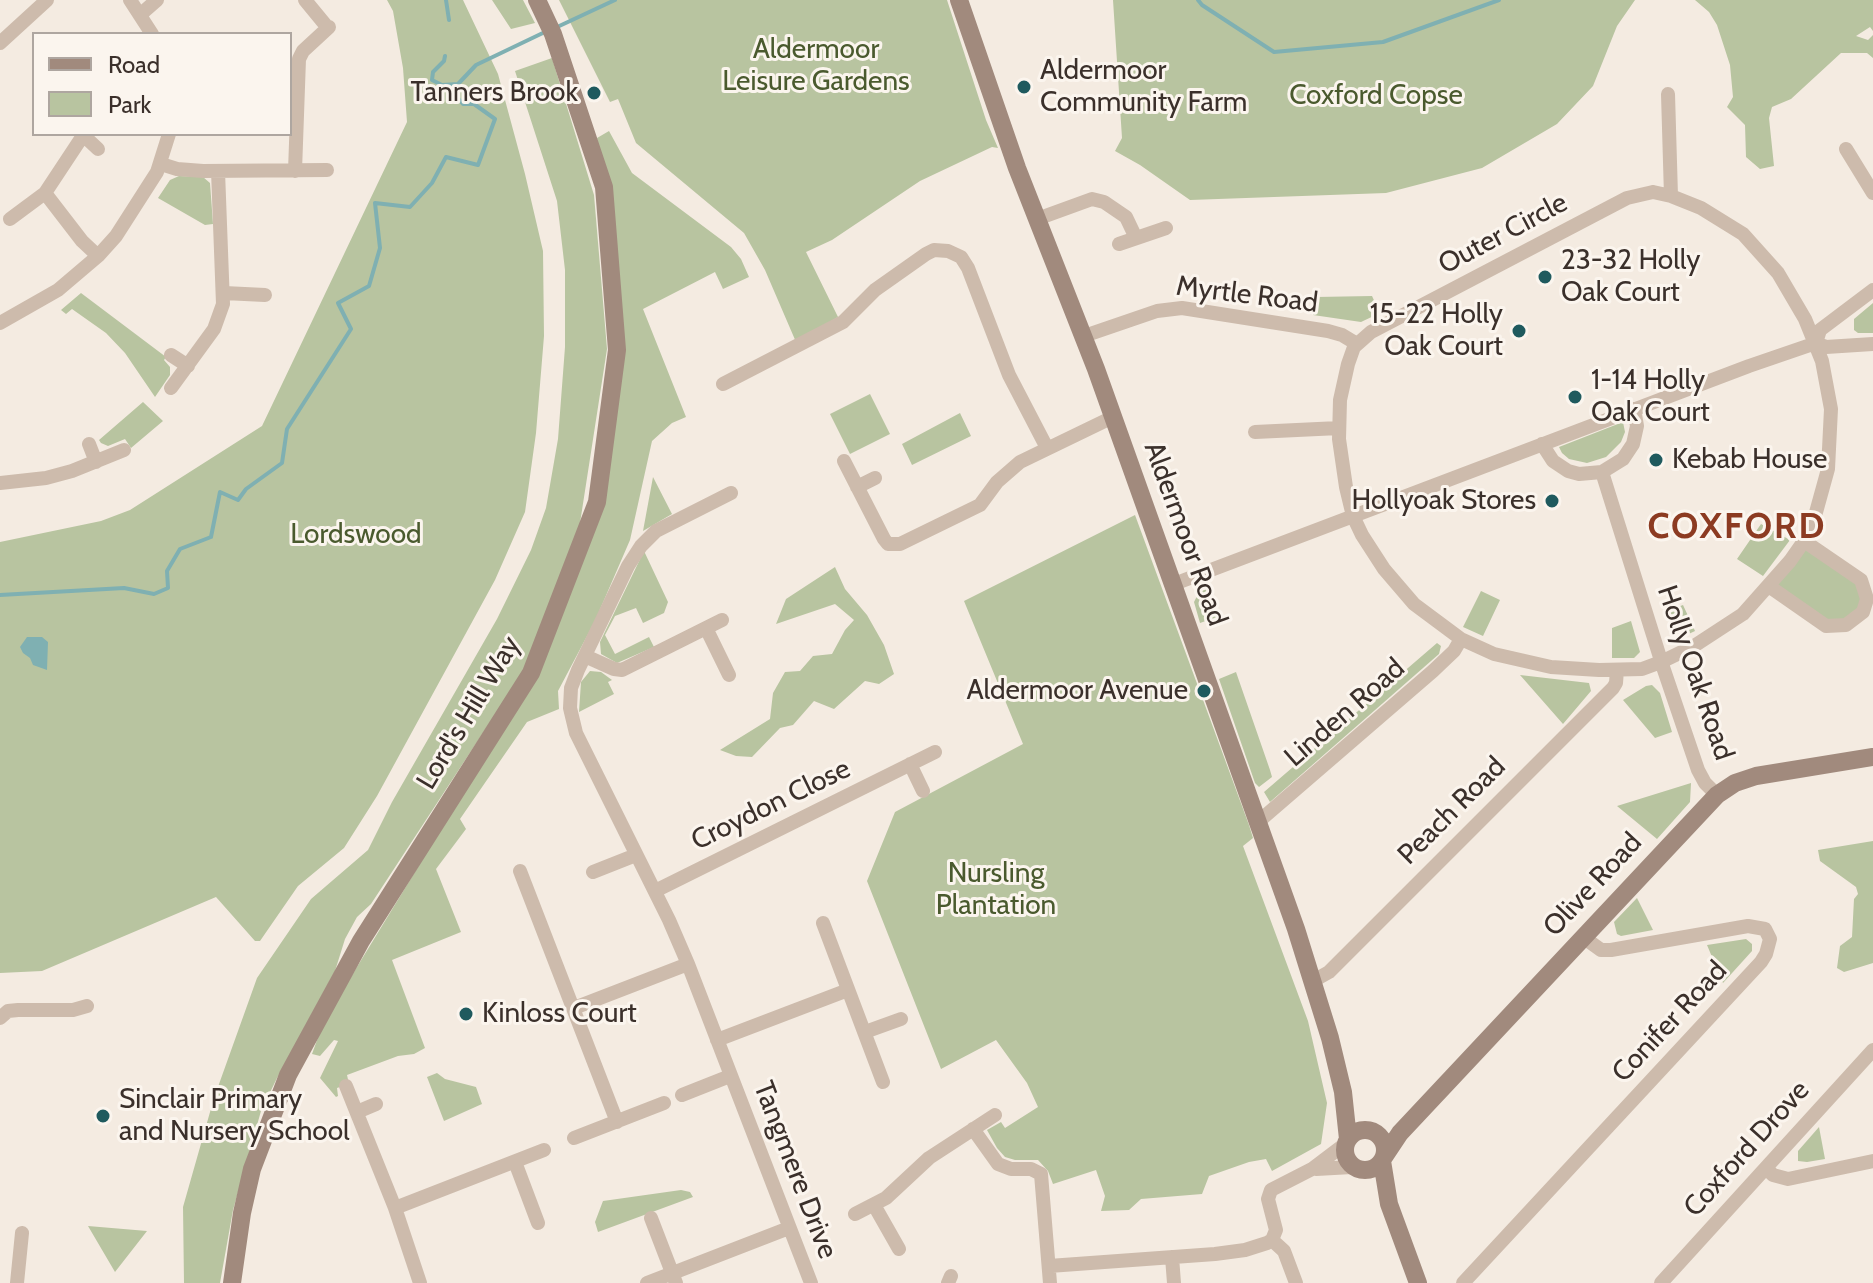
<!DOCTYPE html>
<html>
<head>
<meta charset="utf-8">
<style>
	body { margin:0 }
	#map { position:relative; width:1873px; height:1283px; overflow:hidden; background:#f4ebe1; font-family:Cabin,sans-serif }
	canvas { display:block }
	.legend { position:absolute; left:32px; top:32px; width:260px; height:104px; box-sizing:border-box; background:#fbf5ee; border:2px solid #aea6a0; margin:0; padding:10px 14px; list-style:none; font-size:24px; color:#3b302b }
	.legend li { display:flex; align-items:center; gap:16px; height:40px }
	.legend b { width:40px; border:2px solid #aea6a0 }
</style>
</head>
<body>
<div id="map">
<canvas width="1873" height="1283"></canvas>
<ul class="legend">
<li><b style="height:10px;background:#a18a7d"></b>Road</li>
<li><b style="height:22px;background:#b8c4a0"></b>Park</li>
</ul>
</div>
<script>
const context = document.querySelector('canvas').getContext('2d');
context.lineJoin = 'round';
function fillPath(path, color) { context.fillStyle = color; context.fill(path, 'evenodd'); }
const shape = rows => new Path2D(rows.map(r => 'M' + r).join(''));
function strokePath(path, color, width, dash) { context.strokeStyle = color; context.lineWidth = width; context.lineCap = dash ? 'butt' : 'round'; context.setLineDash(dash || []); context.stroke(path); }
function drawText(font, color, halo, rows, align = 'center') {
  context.font = font + ' Cabin,sans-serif'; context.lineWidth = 6; context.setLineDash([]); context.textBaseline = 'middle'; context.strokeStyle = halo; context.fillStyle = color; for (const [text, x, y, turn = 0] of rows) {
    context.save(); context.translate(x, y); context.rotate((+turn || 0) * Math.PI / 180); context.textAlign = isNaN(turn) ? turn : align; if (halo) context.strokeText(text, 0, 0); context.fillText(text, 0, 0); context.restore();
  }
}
const green = shape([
	[387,0,463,0,498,74,525,174,543,251,544,336,536,433,525,512,495,580,377,796,344,848,298,886,260,941,255,941,216,897,42,971,0,973,0,542,101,521,130,510,262,426,407,122,403,68,393,11],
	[492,0,523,0,535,23,511,29],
	[559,0,947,0,986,120,998,148,992,147,920,181,832,240,806,252,838,317,796,342,765,270,744,233,636,143,618,99,610,102],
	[1113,0,1635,0,1617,26,1593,86,1557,124,1482,168,1386,193,1190,200,1140,165,1115,151,1122,138],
	[1695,0,1873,0,1873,31,1870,27,1856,36,1868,40,1873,35,1873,58,1867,53,1841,53,1791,99,1772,107,1769,118,1774,166,1760,169,1746,157,1745,125,1727,107,1733,97,1730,65,1717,25,1709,12],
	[552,58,594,195,607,349,580,523,526,667,371,904,357,917,345,939,335,971,277,1078,261,1111,233,1210,220,1283,184,1283,183,1207,214,1098,257,978,311,899,368,850,392,802,497,619,531,550,546,508,558,439,565,347,565,270,557,201,515,71],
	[609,131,632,173,731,247,741,259,749,277,723,289,715,272,643,309,686,417,672,423,652,441,630,540,595,621,558,691,559,709,527,722,460,819,466,829,436,869,461,932,392,960,425,1048,414,1054,398,1056,347,1075,349,1084,337,1088,338,1096,336,1097,320,1078,338,1041,334,1040,320,1056,312,1054,324,1021,468,785,602,506,624,361,597,138],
	[179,176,203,177,210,183,213,224,205,225,158,198,170,180],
	[81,293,166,357,164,360,170,367,170,375,155,397,125,353,106,333,72,309,66,314,61,310],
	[1372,296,1380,313,1361,322,1313,315,1316,297],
	[1873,303,1873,333,1858,333,1854,330,1854,319],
	[870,394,890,434,850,454,830,414],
	[143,402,163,421,131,448,125,439,108,446,101,443,99,440],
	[960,413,971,436,912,465,902,444],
	[1623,422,1625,432,1621,442,1606,457,1587,463,1569,459,1562,453,1559,447],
	[653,477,672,514,643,531],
	[1135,515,1249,825,1253,838,1243,846,1308,1021,1327,1103,1321,1144,1272,1171,1266,1159,1249,1162,1209,1176,1202,1194,1141,1199,1129,1210,1101,1211,1105,1196,1096,1170,1053,1184,1048,1171,1038,1160,1015,1160,1005,1157,997,1148,987,1130,1001,1122,1005,1128,1038,1107,1027,1083,996,1040,941,1069,867,881,895,812,1023,744,964,601],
	[1761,524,1790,540,1763,576,1737,559],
	[1804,541,1856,575,1867,599,1839,627,1770,587],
	[644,551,668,602,664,613,643,623,636,608,615,616,605,635,615,654,649,637,654,647,617,663,601,654,600,642],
	[835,567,845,589,867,615,884,645,894,674,879,684,865,681,834,709,814,701,793,725,780,728,752,757,736,756,720,750,770,719,773,693,785,672,800,671,813,656,832,654,845,630,854,620,835,604,776,624,786,599],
	[1207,589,1217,617,1200,623,1194,602,1199,592],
	[1481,591,1500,600,1483,636,1463,627],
	[1683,605,1695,631,1678,639,1674,637,1665,612],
	[1631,621,1640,652,1634,658,1612,658,1612,628],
	[1437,643,1441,646,1439,654,1270,802,1264,792],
	[590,671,601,672,612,680,608,682,614,694,579,712,581,682],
	[1236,672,1270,770,1272,777,1259,787,1255,783,1219,679],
	[1520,675,1589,683,1591,691,1563,724],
	[1652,685,1660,693,1672,732,1655,738,1623,700,1646,686],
	[1691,783,1690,802,1657,839,1617,806],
	[1873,841,1873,963,1844,972,1837,968,1840,946,1852,937,1854,899,1858,894,1856,887,1820,861,1818,850],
	[1637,898,1653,930,1621,936,1617,934,1614,922],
	[1746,939,1752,944,1752,951,1723,983,1707,945],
	[437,1073,445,1079,476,1087,482,1104,444,1121,427,1077],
	[1819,1127,1825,1159,1807,1162,1798,1161,1798,1151],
	[681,1190,690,1192,693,1197,598,1232,595,1222,603,1201],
	[88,1226,147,1231,115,1272]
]);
const water = shape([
	[27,637,42,637,48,642,47,670,33,665,30,658,23,653,20,647]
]);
const stream = shape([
	[446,0,449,20],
	[1198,0,1202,5,1274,52,1383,42,1499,0],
	[555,28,615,0],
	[445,56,444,61,433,72,432,80,442,85,458,84],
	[0,595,124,588,154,594,168,588,167,571,180,549,211,537,220,492,238,500,246,489,282,463,287,429,351,329,338,303,369,286,380,248,375,203,410,207,432,183,446,157,478,165,495,119,474,104,463,104,456,96,458,84,476,65,547,31]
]);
const street = shape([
	[130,0,152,34],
	[305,0,328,28],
	[141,14,157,0],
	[0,43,47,0],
	[1668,94,1671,196],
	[83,135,98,149],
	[1846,149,1873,193],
	[161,164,177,169,203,171,327,170],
	[295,171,299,59,303,51,329,27],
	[1653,192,1671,196,1701,208,1743,234,1778,273,1805,319,1822,361,1831,409,1828,469,1815,516,1804,541,1790,561,1743,614,1694,646,1661,662,1642,669,1599,670,1551,667,1494,654,1461,639,1414,604,1384,569,1362,535,1353,516,1346,487,1339,439,1340,400,1348,364,1354,347,1371,332,1627,198,1653,192],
	[45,193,82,241,98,256],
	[10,219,45,193,84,134],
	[1037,219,1092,199,1104,202,1126,217,1136,238],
	[1119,244,1166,228],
	[224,293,265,295],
	[0,323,58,290,98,256,116,236,157,172,169,134],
	[1084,336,1157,311,1182,308,1328,331,1342,335,1357,344],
	[1816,343,1820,330,1873,290],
	[171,355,188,366],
	[723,384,843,322,875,290,926,254,934,250,948,251,961,257,968,268,1009,375,1047,448],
	[171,388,214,329,223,304,218,171],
	[1255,432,1339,428],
	[89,444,96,462],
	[1542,444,1553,461,1568,471,1579,474,1602,472,1623,459,1633,444,1637,426,1634,409],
	[844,461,884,539,888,544,900,544,980,505,997,482,1020,462,1113,417],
	[1602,472,1663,667,1698,770,1705,783,1717,795],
	[0,483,46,478,72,471,124,450],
	[857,487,875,478],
	[731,493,656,531,641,546,628,566,578,670,571,688,570,708,576,733,669,920,688,964,811,1283],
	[1174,584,1749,366,1816,343,1826,347,1873,344],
	[1770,587,1826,626,1846,625,1863,612,1867,599,1861,580,1804,541],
	[706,628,729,675],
	[585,656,614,669,622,670,722,620],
	[910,764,923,791],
	[1258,822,1433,671,1454,651,1461,639],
	[520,871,617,1122],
	[593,872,636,855],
	[655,891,935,752],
	[823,923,883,1082],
	[1313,981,1329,972,1613,688,1616,683,1617,670],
	[574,1008,688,964],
	[0,1018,8,1011,18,1010,73,1010,87,1006],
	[865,1032,901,1019],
	[717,1040,848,990],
	[346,1086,395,1208,420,1283],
	[682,1095,730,1076],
	[357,1112,376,1104],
	[973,1129,998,1164,1011,1169,1031,1169,1041,1174,1050,1283],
	[574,1138,664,1103],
	[515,1162,538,1223],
	[1766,1168,1773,1175,1788,1179,1873,1161],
	[1316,1169,1352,1167],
	[874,1205,899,1249],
	[395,1208,544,1150],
	[855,1214,886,1198,929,1158,995,1115],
	[651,1218,676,1283],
	[1272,1240,1284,1251,1296,1283],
	[1172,1257,1174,1283],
	[1049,1266,1215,1254,1245,1250,1267,1243,1272,1240,1276,1230,1268,1199,1271,1190,1312,1169,1345,1144],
	[17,1283,22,1233],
	[647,1283,789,1228],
	[948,1283,951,1276],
	[1463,1283,1761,962,1766,954,1770,939,1765,929,1748,926,1611,950,1601,950,1583,937],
	[1661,1283,1873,1050]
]);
const secondary = shape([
	[959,0,1017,168,1096,369,1296,929,1330,1038,1343,1092,1348,1139],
	'1345 1150a20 20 0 1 1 40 0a20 20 0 1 1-40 0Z',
	[1384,1157,1400,1133,1717,795,1735,783,1756,776,1873,757],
	[1382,1161,1389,1204,1418,1283],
	[232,1283,242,1213,252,1169,288,1075,361,941,531,673,597,502,617,350,604,187,553,34,537,0]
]);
const markers = [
	[1024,87,8,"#1f5a5e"],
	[594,93,8,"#1f5a5e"],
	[1545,277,8,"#1f5a5e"],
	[1519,331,8,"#1f5a5e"],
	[1575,397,8,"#1f5a5e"],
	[1656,460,8,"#1f5a5e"],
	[1552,501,8,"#1f5a5e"],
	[1204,691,8,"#1f5a5e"],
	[466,1014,8,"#1f5a5e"],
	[103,1116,8,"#1f5a5e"]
];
const parkNames = [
	["Aldermoor",816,50],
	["Leisure Gardens",816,82],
	["Coxford Copse",1376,96],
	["Lordswood",356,535],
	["Nursling",996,874],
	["Plantation",996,906]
];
const poiNames = [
	["Aldermoor",1040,71],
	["Community Farm",1040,103],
	["Tanners Brook",578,93,"right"],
	["23-32 Holly",1561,261],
	["Oak Court",1561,293],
	["15-22 Holly",1503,315,"right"],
	["Oak Court",1503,347,"right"],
	["1-14 Holly",1591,381],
	["Oak Court",1591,413],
	["Kebab House",1672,460],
	["Hollyoak Stores",1536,501,"right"],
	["Aldermoor Avenue",1188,691,"right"],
	["Kinloss Court",482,1014],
	["Sinclair Primary",119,1100],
	["and Nursery School",119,1132]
];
const streetNames = [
	["Outer Circle",1503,234,-28],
	["Myrtle Road",1247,295,7],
	["Aldermoor Road",1185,534,70],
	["Holly Oak Road",1695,673,71],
	["Lord's Hill Way",469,713,-59],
	["Linden Road",1345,713,-41],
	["Croydon Close",771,805,-26],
	["Peach Road",1452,811,-45],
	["Olive Road",1593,885,-47],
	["Conifer Road",1670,1022,-47],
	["Coxford Drove",1747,1149,-48],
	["Tangmere Drive",795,1170,69]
];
const districtNames = [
	["COXFORD",1737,527]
];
fillPath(green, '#b8c4a0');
fillPath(water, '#7fb0b2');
strokePath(stream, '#7fb0b2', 4);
strokePath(street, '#cdbbac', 14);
strokePath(secondary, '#a18a7d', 18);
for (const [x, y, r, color] of markers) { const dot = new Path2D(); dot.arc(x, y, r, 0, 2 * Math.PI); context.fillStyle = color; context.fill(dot); strokePath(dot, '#fbf5ee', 3); }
drawText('28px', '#4a5a2e', '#fbf5ee', parkNames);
drawText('28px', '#3b302b', '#fbf5ee', poiNames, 'left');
drawText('28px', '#3b302b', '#fbf5ee', streetNames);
context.letterSpacing = '2px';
drawText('bold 36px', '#8c3b22', '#fbf5ee', districtNames);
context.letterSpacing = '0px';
</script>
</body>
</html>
